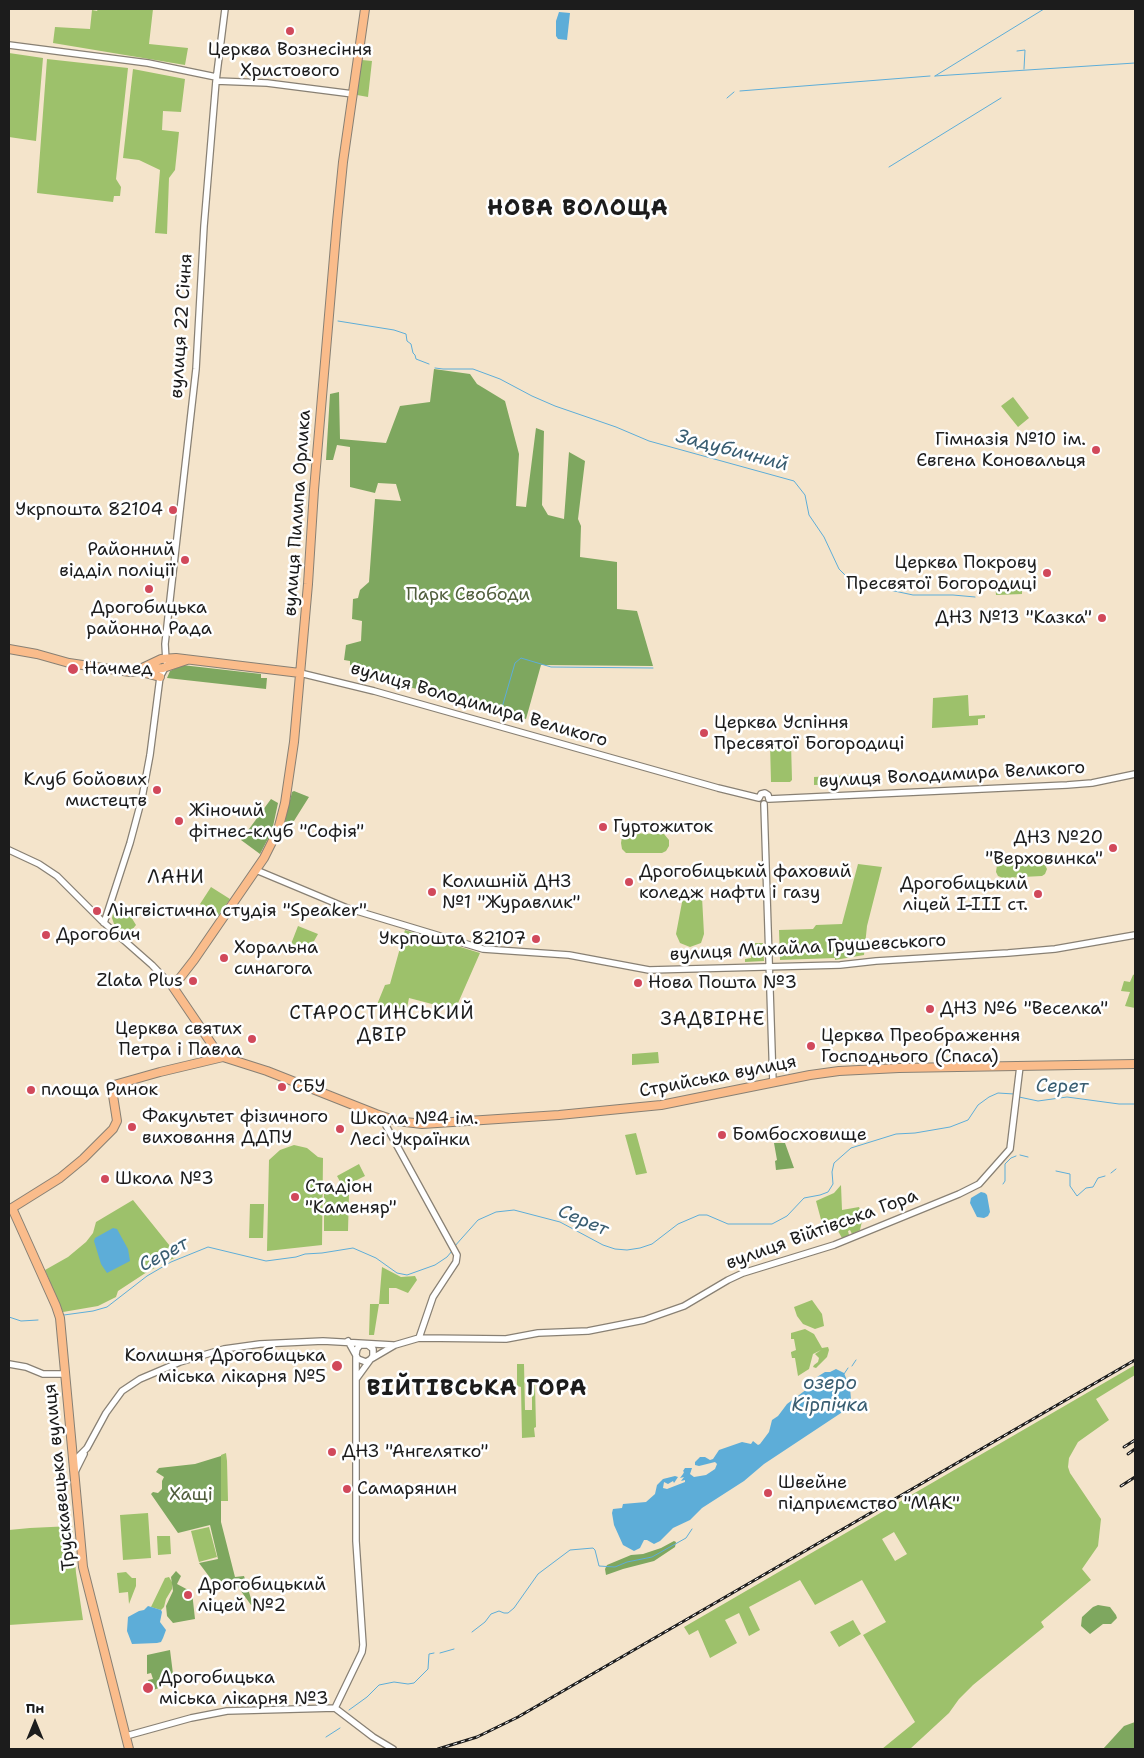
<!DOCTYPE html>
<html>
<head>
<meta charset="utf-8">
<style>
	body { margin:0 }
	#map { position:relative; width:1144px; height:1758px; overflow:hidden; background:#f4e4cb; font-family:"Shantell Sans",sans-serif }
	canvas { display:block }
	.frame { position:absolute; inset:0; border:10px solid #1c1c1c; pointer-events:none }
	.north { position:absolute; left:10px; top:1698px; width:50px; height:50px; -webkit-text-stroke:4px #fff; paint-order:stroke; rotate:0deg; font-size:14px; font-weight:700; line-height:20px; text-align:center; color:#1c1c1c }
	.north::after { content:''; display:block; margin:auto; width:18px; height:22px; background:#1c1c1c; clip-path:polygon(50% 0,100% 100%,50% 72%,0 100%) }
</style>
</head>
<body>
<div id="map">
<canvas width="1144" height="1758"></canvas>
<div class="frame"></div>
<div class="north">Пн</div>
</div>
<script>
const context = document.querySelector('canvas').getContext('2d');
context.lineJoin = 'round';
function fillPath(path, color) { context.fillStyle = color; context.fill(path, 'evenodd'); }
const shape = rows => new Path2D(rows.map(r => 'M' + r).join(''));
function strokePath(path, color, width, dash) { context.strokeStyle = color; context.lineWidth = width; context.lineCap = dash ? 'butt' : 'round'; context.setLineDash(dash || []); context.stroke(path); }
function drawText(font, color, halo, rows, align = 'center') {
  context.font = font + ' "Shantell Sans",sans-serif'; context.lineWidth = 5; context.setLineDash([]); context.textBaseline = 'middle'; context.strokeStyle = halo; context.fillStyle = color; for (const [text, x, y, turn = 0] of rows) {
    context.save(); context.translate(x, y); context.rotate((+turn || 0) * Math.PI / 180); context.textAlign = isNaN(turn) ? turn : align; if (halo) context.strokeText(text, 0, 0); context.fillText(text, 0, 0); context.restore();
  }
}
const green = shape([
	[98,9,153,9,149,44,188,48,185,65,53,43,55,27,90,29,92,10,97,11],
	[9,53,43,58,36,141,9,137],
	[47,59,128,68,116,179,121,187,120,196,114,196,113,202,37,193],
	[362,60,372,61,368,97,357,95,356,93],
	[133,69,185,79,181,112,163,111,162,130,179,132,175,170,169,178,167,234,155,233,160,170,139,160,123,158],
	[1013,397,1029,418,1018,427,1001,406],
	[1022,580,1022,594,996,595,995,582],
	[968,695,969,716,985,715,985,718,978,719,978,725,932,728,933,698],
	[791,743,792,780,790,782,771,782,770,744],
	[853,775,854,779,848,784,814,785,814,777],
	[626,833,664,834,669,840,669,846,666,851,662,853,626,853,622,849,621,843,622,837],
	[1040,861,1045,865,1047,869,1045,874,1042,876,1003,878,998,876,996,872,997,865,1001,863],
	[858,864,882,867,867,926,864,955,835,960,835,958,780,960,779,930,813,929,816,925,842,924],
	[211,887,230,899,218,916,200,904],
	[690,890,698,891,702,897,704,934,701,943,690,947,680,943,676,934,683,897,685,893],
	[125,907,136,925,127,936,114,924,112,918,114,908],
	[298,926,318,934,309,950,291,944],
	[405,930,480,953,455,1010,409,998,406,1013,376,1007,385,985,390,984],
	[752,943,763,943,764,961,745,962,745,959,751,958,750,944],
	[1135,974,1135,1008,1125,1006,1130,992,1121,991,1124,981,1130,982,1133,975],
	[658,1052,659,1063,632,1065,632,1054],
	[636,1133,647,1173,636,1175,625,1135],
	[294,1145,307,1148,318,1157,323,1158,322,1245,267,1251,269,1160,280,1150],
	[359,1164,365,1176,343,1187,337,1176],
	[841,1185,842,1210,859,1207,863,1217,860,1230,852,1234,850,1230,848,1231,849,1235,842,1238,838,1231,835,1231,834,1219,828,1220,829,1226,823,1227,816,1201,834,1193],
	[324,1194,349,1194,348,1231,324,1231],
	[133,1200,178,1256,147,1272,118,1291,116,1297,98,1306,63,1312,45,1270,68,1257,86,1242,93,1233,96,1222],
	[250,1204,264,1204,263,1238,249,1238],
	[382,1267,401,1277,415,1276,417,1280,408,1293,396,1288,389,1288,389,1304,379,1304,374,1335,369,1335,370,1304,379,1304],
	[812,1300,822,1314,824,1326,815,1329,803,1324,797,1316,794,1307],
	[805,1329,814,1334,822,1348,828,1347,829,1350,827,1357,816,1368,813,1367,814,1365,818,1362,819,1358,815,1354,821,1350,813,1354,809,1369,798,1376,795,1358,792,1358,791,1353,791,1352,796,1350,794,1339,791,1339,791,1333],
	[517,1364,524,1364,525,1410,532,1410,532,1380,546,1381,546,1384,535,1385,536,1427,534,1428,535,1437,522,1438,521,1387,517,1386],
	[1135,1365,1135,1375,1096,1399,1109,1420,1078,1442,1069,1458,1068,1467,1070,1473,1101,1519,1098,1546,1082,1569,1091,1580,1041,1622,1044,1627,973,1685,959,1699,949,1713,910,1749,882,1749,915,1722,863,1635,886,1622,862,1580,815,1605,800,1580,749,1607,760,1630,749,1636,739,1613,725,1620,737,1643,710,1658,698,1630,689,1635,684,1627],
	[894,1532,907,1554,895,1561,882,1539],
	[226,1453,227,1461,228,1501,220,1501,221,1455],
	[148,1513,151,1558,123,1560,120,1515],
	[72,1526,76,1573,83,1620,9,1625,9,1530,30,1528],
	[209,1527,217,1557,199,1562,191,1531],
	[157,1536,170,1536,171,1554,158,1555],
	[126,1572,132,1578,136,1578,136,1586,129,1604,128,1592,119,1593,117,1573],
	[169,1577,172,1582,172,1589,166,1599,164,1607,161,1610,151,1607,165,1578],
	[853,1620,861,1634,839,1647,830,1632]
]);
const forest = shape([
	[434,369,470,374,477,384,505,401,519,454,516,506,526,507,536,428,544,431,542,505,548,515,564,519,569,452,585,461,578,519,581,526,580,557,617,562,617,609,637,611,653,666,541,665,526,719,402,685,403,680,350,665,350,661,344,660,346,645,361,641,362,621,352,619,353,599,358,598,360,590,369,582,375,499,401,501,396,484,378,483,375,493,350,487,350,447,337,445,333,460,326,460,330,394,339,392,340,439,386,443,400,406,430,402],
	[182,665,261,674,261,678,267,678,266,689,167,678,170,671],
	[294,791,309,797,287,832,283,829,292,792],
	[271,799,278,803,272,831,260,854,241,840],
	[774,1143,785,1143,794,1168,776,1170,775,1161,777,1160],
	[221,1456,221,1522,235,1577,244,1576,253,1605,251,1605,238,1587,228,1583,214,1583,199,1563,218,1559,210,1525,178,1533,151,1494,153,1492,158,1493,162,1489,162,1481,164,1477,156,1472,159,1468,195,1464],
	[674,1541,676,1542,675,1547,654,1561,623,1569,606,1575,605,1569,607,1565,631,1555,643,1554,661,1548],
	[176,1571,181,1576,177,1584,192,1592,195,1619,173,1623,167,1616,166,1606,173,1591,171,1577],
	[1098,1605,1110,1607,1116,1615,1117,1618,1111,1624,1103,1624,1090,1634,1081,1626,1082,1617,1093,1607],
	[170,1650,174,1682,151,1691,148,1680,153,1679,151,1673,147,1674,147,1655],
	[1135,1722,1135,1749,1103,1749,1124,1726]
]);
const water = shape([
	[559,12,570,13,567,40,558,39,556,36,556,21],
	[981,1192,985,1193,987,1195,990,1212,988,1216,984,1218,977,1217,970,1203,971,1198],
	[113,1228,117,1229,128,1249,130,1261,107,1273,101,1264,94,1241,95,1238],
	[836,1369,844,1373,850,1388,851,1399,849,1404,844,1411,764,1464,744,1481,702,1508,690,1520,673,1528,660,1541,654,1544,647,1540,644,1540,640,1548,634,1551,623,1545,614,1525,612,1513,613,1509,622,1508,623,1504,646,1502,655,1494,657,1485,663,1479,675,1476,678,1477,674,1483,673,1481,668,1484,664,1482,663,1488,667,1489,685,1482,685,1480,681,1481,684,1477,680,1478,683,1474,684,1472,683,1471,685,1468,692,1468,690,1474,694,1477,706,1475,715,1469,717,1464,715,1462,699,1466,695,1465,695,1462,700,1457,705,1457,710,1460,713,1459,719,1450,742,1442,751,1444,753,1441,758,1445,760,1444,769,1432,772,1420,778,1416,787,1404,811,1386,817,1377,825,1372,830,1372],
	[148,1606,161,1610,162,1612,160,1622,166,1630,163,1638,161,1642,157,1643,132,1644,127,1631,128,1617,139,1611,144,1610]
]);
const stream = shape([
	[1017,51,1025,50,1024,69],
	[935,76,1135,63],
	[935,76,1044,9],
	[740,91,930,76],
	[727,98,734,92],
	[889,167,1001,98],
	[338,321,394,330,406,334,407,341,411,344,413,353,415,355,416,359,429,364],
	[435,368,443,369,473,369,500,379,532,396,555,406,616,427,649,441,794,481,805,495,809,515,824,537,839,569,849,579,857,583,913,595,953,595,975,597],
	[501,711,515,663,521,658,551,667,653,668],
	[1019,1097,1038,1101,1067,1097,1119,1104,1135,1104],
	[1020,1155,1028,1157],
	[1056,1171,1070,1174,1070,1186,1077,1196,1086,1188,1093,1187,1098,1178,1105,1176],
	[1111,1173,1116,1169],
	[1003,1184,1005,1181,1005,1164,1011,1158,1016,1156],
	[454,1247,478,1220,496,1212,514,1210,560,1222,603,1245,615,1249,627,1250,640,1248,652,1244,678,1224,699,1215,707,1215,728,1224,772,1224,787,1216,804,1198,820,1195,828,1192,833,1184,832,1172,834,1163,851,1148,896,1134,915,1133,950,1127,968,1120,978,1105,989,1097,998,1093,1014,1094],
	[64,1315,93,1311,107,1307,147,1276,171,1262,208,1247,266,1261,296,1257,305,1254,322,1253,353,1248,376,1258,397,1273,407,1275,435,1265,447,1257,452,1251],
	[9,1317,21,1321,38,1320],
	[852,1366,856,1360],
	[844,1374,848,1368],
	[472,1632,485,1622,491,1614,499,1611,504,1613,508,1613,514,1608,538,1574,570,1550,593,1548,595,1550,599,1566,615,1567,627,1562,652,1557,686,1538,692,1529],
	[440,1653,454,1649],
	[349,1710,367,1697,379,1685,394,1682,408,1684,414,1683,428,1669,429,1654,434,1653],
	[326,1737,340,1728]
]);
const minor = shape([
	[9,45,148,63,216,77],
	[216,81,267,83,353,94],
	[166,661,165,644,196,369,204,226,216,81,225,9],
	[300,673,374,691,718,788,759,798],
	[759,798,761,794,765,793,768,795,769,799],
	[769,799,1067,785,1092,783,1135,774],
	[764,804,773,1083],
	[9,850,39,864,57,876,102,921,152,965,173,987],
	[256,870,347,908,483,949,569,955,649,970,840,965,876,961,1008,953,1055,949,1135,935],
	[104,923,130,843,142,798,150,755,160,677,166,666],
	[384,1122,457,1255,456,1262,433,1297,419,1338],
	[348,1341,358,1359,366,1362,395,1345,419,1338,506,1339,538,1333,588,1331,644,1320,684,1306,728,1280,743,1273,834,1245,959,1194,979,1184,1010,1149,1020,1066],
	[9,1364,26,1367,43,1374,65,1374],
	[73,1462,87,1448,106,1413,122,1391,140,1379,180,1362,224,1349,260,1344,323,1341,393,1345],
	[75,1472,84,1454],
	[335,1708,362,1652,363,1645,356,1541,356,1354,357,1349,360,1345,368,1345,373,1349,373,1356,357,1378],
	[335,1708,373,1737,393,1749],
	[126,1736,191,1718,227,1711,335,1708]
]);
const major = shape([
	[9,649,37,654,69,663,130,672,163,668,187,660],
	[142,668,161,659,176,658,300,673],
	[145,673,160,677],
	[223,1057,213,1046,173,987,194,960,264,858,278,830,285,803,294,742,308,584,314,490,337,222,343,162,365,9],
	[129,1749,83,1567,60,1318,56,1306,12,1208,60,1178,83,1159,113,1129,117,1121,112,1089,114,1085,160,1072,223,1057,267,1071,376,1114,397,1121,422,1124,559,1115,661,1105,810,1075,839,1071,899,1068,1135,1064]
]);
const rail = shape([
	[1124,1447,1135,1440],
	[1128,1454,1135,1449],
	[1121,1486,1135,1477],
	[438,1749,477,1737,518,1717,1135,1360]
]);
const markers = [
	[290,31,5,"#d1495b"],
	[1096,450,5,"#d1495b"],
	[173,510,5,"#d1495b"],
	[185,560,5,"#d1495b"],
	[1047,573,5,"#d1495b"],
	[149,589,5,"#d1495b"],
	[1102,618,5,"#d1495b"],
	[73,669,6,"#d1495b"],
	[704,733,5,"#d1495b"],
	[157,790,5,"#d1495b"],
	[179,821,5,"#d1495b"],
	[603,827,5,"#d1495b"],
	[1113,848,5,"#d1495b"],
	[629,882,5,"#d1495b"],
	[432,892,5,"#d1495b"],
	[1038,894,5,"#d1495b"],
	[97,911,5,"#d1495b"],
	[46,935,5,"#d1495b"],
	[536,939,5,"#d1495b"],
	[224,958,5,"#d1495b"],
	[193,981,5,"#d1495b"],
	[638,983,5,"#d1495b"],
	[930,1009,5,"#d1495b"],
	[252,1039,5,"#d1495b"],
	[811,1046,5,"#d1495b"],
	[282,1087,5,"#d1495b"],
	[31,1090,5,"#d1495b"],
	[132,1127,5,"#d1495b"],
	[340,1129,5,"#d1495b"],
	[722,1135,5,"#d1495b"],
	[105,1179,5,"#d1495b"],
	[295,1197,5,"#d1495b"],
	[337,1366,6,"#d1495b"],
	[332,1452,5,"#d1495b"],
	[347,1489,5,"#d1495b"],
	[768,1493,5,"#d1495b"],
	[188,1595,5,"#d1495b"],
	[148,1688,6,"#d1495b"]
];
const poiNames = [
	["Церква Вознесіння",290,50,"center"],
	["Христового",290,71,"center"],
	["Гімназія №10 ім.",1086,440,"right"],
	["Євгена Коновальця",1086,461,"right"],
	["Укрпошта 82104",163,510,"right"],
	["Районний",175,550,"right"],
	["відділ поліції",175,571,"right"],
	["Церква Покрову",1037,563,"right"],
	["Пресвятої Богородиці",1037,584,"right"],
	["Дрогобицька",149,608,"center"],
	["районна Рада",149,629,"center"],
	["ДНЗ №13 \"Казка\"",1092,618,"right"],
	["Начмед",84,669],
	["Церква Успіння",714,723],
	["Пресвятої Богородиці",714,744],
	["Клуб бойових",147,780,"right"],
	["мистецтв",147,801,"right"],
	["Жіночий",189,811],
	["фітнес-клуб \"Софія\"",189,832],
	["Гуртожиток",613,827],
	["ДНЗ №20",1103,838,"right"],
	["\"Верховинка\"",1103,859,"right"],
	["Дрогобицький фаховий",639,872],
	["коледж нафти і газу",639,893],
	["Колишній ДНЗ",442,882],
	["№1 \"Журавлик\"",442,903],
	["Дрогобицький",1028,884,"right"],
	["ліцей І-ІІІ ст.",1028,905,"right"],
	["Лінгвістична студія \"Speaker\"",107,911],
	["Дрогобич",56,935],
	["Укрпошта 82107",526,939,"right"],
	["Хоральна",234,948],
	["синагога",234,969],
	["Zlata Plus",183,981,"right"],
	["Нова Пошта №3",648,983],
	["ДНЗ №6 \"Веселка\"",940,1009],
	["Церква святих",242,1029,"right"],
	["Петра і Павла",242,1050,"right"],
	["Церква Преображення",821,1036],
	["Господнього (Спаса)",821,1057],
	["СБУ",292,1087],
	["площа Ринок",41,1090],
	["Факультет фізичного",142,1117],
	["виховання ДДПУ",142,1138],
	["Школа №4 ім.",350,1119],
	["Лесі Українки",350,1140],
	["Бомбосховище",732,1135],
	["Школа №3",115,1179],
	["Стадіон",305,1187],
	["\"Каменяр\"",305,1208],
	["Колишня Дрогобицька",326,1356,"right"],
	["міська лікарня №5",326,1377,"right"],
	["ДНЗ \"Ангелятко\"",342,1452],
	["Швейне",778,1483],
	["підприємство \"МАК\"",778,1504],
	["Самарянин",357,1489],
	["Дрогобицький",198,1585],
	["ліцей №2",198,1606],
	["Дрогобицька",159,1678],
	["міська лікарня №3",159,1699]
];
const streetNames = [
	["вулиця 22 Січня",182,326,-86],
	["вулиця Пилипа Орлика",298,513,-86],
	["вулиця Володимира Великого",479,705,16],
	["вулиця Володимира Великого",952,775,-3],
	["вулиця Михайла Грушевського",808,948,-3],
	["Стрийська вулиця",718,1077,-11],
	["вулиця Війтівська Гора",822,1230,-20],
	["Трускавецька вулиця",60,1477,-96]
];
const parkNames = [
	["Парк Свободи",468,595],
	["Хащі",191,1495]
];
const waterNames = [
	["Задубичний",732,451,15],
	["Серет",1062,1087,1],
	["Серет",583,1221,23],
	["Серет",164,1255,-28],
	["озеро",830,1384],
	["Кірпічка",830,1406]
];
const neighbourhoodNames = [
	["ЛАНИ",176,878],
	["СТАРОСТИНСЬКИЙ",382,1014],
	["ДВІР",382,1036],
	["ЗАДВІРНЕ",713,1020]
];
const districtNames = [
	["НОВА ВОЛОЩА",578,209],
	["ВІЙТІВСЬКА ГОРА",477,1389]
];
fillPath(green, '#9dc16b');
fillPath(forest, '#7ea75f');
fillPath(water, '#5dadd8');
strokePath(stream, '#5dadd8', 1);
strokePath(minor, '#888074', 8);
strokePath(major, '#888074', 10);
strokePath(minor, '#fff', 5.5);
strokePath(major, '#fabc8b', 8);
strokePath(rail, '#1c1c1c', 3);
strokePath(rail, '#fff', 1, [4]);
for (const [x, y, r, color] of markers) { const dot = new Path2D(); dot.arc(x, y, r, 0, 2 * Math.PI); context.fillStyle = color; context.fill(dot); strokePath(dot, '#fff', 2); }
drawText('18px', '#1c1c1c', '#fff', poiNames, 'left');
drawText('18px', '#1c1c1c', '#fff', streetNames);
drawText('18px', '#505e3c', '#fff', parkNames);
drawText('italic 19px', '#395d71', '#fff', waterNames);
context.letterSpacing = '1px';
drawText('19px', '#1c1c1c', '#fff', neighbourhoodNames);
context.letterSpacing = '0px';
context.letterSpacing = '1px';
drawText('bold 22px', '#1c1c1c', '#fff', districtNames);
context.letterSpacing = '0px';
</script>
</body>
</html>
